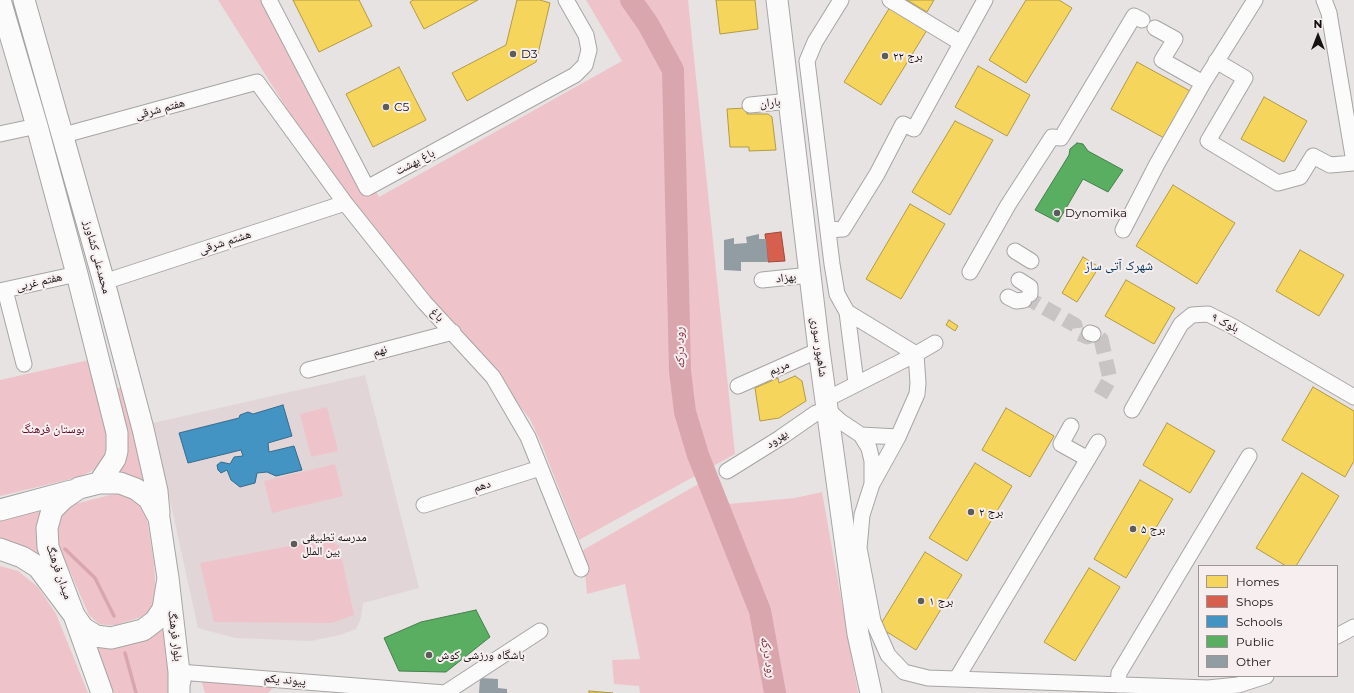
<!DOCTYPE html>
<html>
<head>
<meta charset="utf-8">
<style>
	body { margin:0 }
	#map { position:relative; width:1354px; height:693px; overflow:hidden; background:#e7e3e3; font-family:Montserrat,sans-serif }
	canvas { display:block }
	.legend { position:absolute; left:1198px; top:565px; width:140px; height:112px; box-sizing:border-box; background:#f7eeef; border:1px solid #9d9697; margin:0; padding:5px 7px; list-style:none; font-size:12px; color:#151213 }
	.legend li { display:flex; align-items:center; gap:8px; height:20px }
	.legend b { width:20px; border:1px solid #9d9697 }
	.north { position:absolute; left:1298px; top:16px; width:40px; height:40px; -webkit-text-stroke:3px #f7eeef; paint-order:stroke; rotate:0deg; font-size:11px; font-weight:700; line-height:16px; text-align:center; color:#151213 }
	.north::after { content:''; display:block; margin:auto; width:14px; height:18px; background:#151213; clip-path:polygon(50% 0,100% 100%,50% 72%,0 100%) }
</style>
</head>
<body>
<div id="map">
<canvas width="1354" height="693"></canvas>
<ul class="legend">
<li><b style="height:11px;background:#f6d55c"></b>Homes</li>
<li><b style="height:11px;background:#d6604d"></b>Shops</li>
<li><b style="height:11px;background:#4393c3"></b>Schools</li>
<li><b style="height:11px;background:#5aae61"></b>Public</li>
<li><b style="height:11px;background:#929ca3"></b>Other</li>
</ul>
<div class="north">N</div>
</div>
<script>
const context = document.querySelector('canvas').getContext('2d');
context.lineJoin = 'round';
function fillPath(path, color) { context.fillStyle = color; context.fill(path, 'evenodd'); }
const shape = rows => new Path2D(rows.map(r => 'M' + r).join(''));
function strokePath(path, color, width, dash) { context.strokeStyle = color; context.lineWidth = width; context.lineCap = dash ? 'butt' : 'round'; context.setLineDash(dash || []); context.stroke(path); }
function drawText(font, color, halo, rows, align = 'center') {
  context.font = font + ' Montserrat,"Noto Naskh Arabic",sans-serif'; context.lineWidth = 4; context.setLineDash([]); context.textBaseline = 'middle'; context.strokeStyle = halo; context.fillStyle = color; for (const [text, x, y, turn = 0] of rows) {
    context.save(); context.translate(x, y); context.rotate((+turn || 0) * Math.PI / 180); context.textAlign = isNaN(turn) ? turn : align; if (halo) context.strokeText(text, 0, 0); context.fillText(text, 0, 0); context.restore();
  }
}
const built = shape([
	[365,375,419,588,363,603,361,618,356,629,340,635,311,641,235,638,198,628,153,423]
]);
const green = shape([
	[218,0,272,0,379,197,622,61,586,0,688,0,735,454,579,540,542,445,530,419,494,374,434,307,308,142],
	[89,360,108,435,109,445,98,468,79,477,0,496,0,380],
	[122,387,148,483,120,477,116,469,116,389],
	[327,407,338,451,311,457,300,414],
	[335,464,343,496,272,513,264,481],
	[714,475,728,504,795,498,822,492,858,693,640,693,639,686,614,684,612,660,640,659,625,584,587,594,583,550],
	[118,493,137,498,146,513,154,563,156,597,149,611,141,617,116,625,107,625,99,624,89,615,61,551,54,530,62,513,71,505],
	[50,500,41,512,37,523,37,534,47,562,28,549,0,538,0,515],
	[326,539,339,546,354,615,331,623,214,622,200,563],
	[0,566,18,571,38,587,56,614,88,693,0,693],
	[168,619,171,693,111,693,90,640],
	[201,679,275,686,268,693,205,693]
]);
const homes = shape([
	[293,0,359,0,372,26,319,52,293,0],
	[413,0,478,0,424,29,410,2,413,0],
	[517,0,540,0,550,3,536,62,467,101,452,73,506,45,517,0],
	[716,0,755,0,758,29,720,34,716,0],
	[907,0,934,0,927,12,907,0],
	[1026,0,1059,0,1072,8,1026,83,989,60,1026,0],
	[890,7,927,30,881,105,844,82,890,7],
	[1137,62,1192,92,1166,139,1111,109,1137,62],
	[978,66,1030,95,1007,136,955,107,978,66],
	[399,67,426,120,373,147,346,94,399,67],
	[1264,97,1307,121,1284,162,1241,139,1264,97],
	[746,108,747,114,768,114,772,117,776,150,749,151,749,147,730,147,727,109,746,108],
	[955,121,993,140,950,215,912,192,955,121],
	[1173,185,1235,223,1197,284,1136,246,1173,185],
	[910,204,945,224,901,299,866,279,910,204],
	[1300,250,1344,275,1319,316,1276,291,1300,250],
	[1083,257,1099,267,1077,302,1062,293,1083,257],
	[1126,280,1175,308,1154,344,1105,316,1126,280],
	[949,320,958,326,955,331,946,325,949,320],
	[795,376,802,381,806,401,779,418,760,421,755,388,778,378,779,383,795,376],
	[1313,387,1354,411,1354,461,1345,477,1282,440,1313,387],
	[1006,408,1054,436,1030,477,982,450,1006,408],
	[1167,423,1215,451,1190,493,1143,465,1167,423],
	[975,463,1012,486,967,561,929,538,975,463],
	[1302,473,1339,496,1296,566,1286,566,1256,548,1302,473],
	[1140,480,1173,499,1126,578,1094,559,1140,480],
	[925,552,962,575,916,650,879,627,925,552],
	[1089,568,1120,587,1075,661,1044,642,1089,568],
	[589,691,613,693,589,693,589,691]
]);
const shops = shape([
	[781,232,785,261,768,262,765,234,781,232]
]);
const schools = shape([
	[283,405,292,436,268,443,269,452,294,446,302,470,276,476,267,472,257,473,255,483,240,487,231,480,227,470,221,473,218,470,217,465,221,462,230,464,234,457,243,456,241,450,188,463,179,433,239,418,240,415,248,412,253,414,283,405]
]);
const public = shape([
	[1077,143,1083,144,1088,151,1123,170,1108,192,1083,179,1058,222,1035,210,1069,155,1070,149,1077,143],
	[476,610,490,637,446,672,399,671,384,638,421,622,476,610]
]);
const stream = shape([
	[65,549,95,578,114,616],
	[125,653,136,693]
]);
const river = shape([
	[631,0,648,24,673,70,680,371,685,412,698,455,760,611,775,693]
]);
const building = shape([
	[759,234,759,239,766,239,768,262,741,262,741,271,724,270,724,240,734,238,734,244,747,243,746,237],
	[480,678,498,679,498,688,507,689,507,693,479,693]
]);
const streetTunnel = shape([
	[1024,300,1031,300,1075,325,1076,332,1087,337,1093,334,1101,339,1110,379,1097,401]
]);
const street = shape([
	[269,0,367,188,575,75,585,65,589,50,586,35,566,0],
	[841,0,815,42,807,61,832,264,837,294,847,312,916,354],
	[890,0,961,43],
	[1324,0,1329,13,1354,162],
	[1155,28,1175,39,1162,60,1203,83],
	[1216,61,1245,78,1208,141,1278,183,1300,177,1313,156,1330,165,1354,163],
	[750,105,790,101],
	[0,134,37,126],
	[64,135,257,82,345,203,424,302,493,377,528,437,581,569],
	[828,230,843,229,877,174,903,124,914,129,985,0],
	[1123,230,1157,164,1203,83,1255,0],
	[1015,251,1031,261],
	[970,272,1008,205,1052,137,1061,138,1134,16,1142,20],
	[762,280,810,275],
	[1019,280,1030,287,1030,294],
	[104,282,345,203],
	[5,290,24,364],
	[0,291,77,274],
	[1008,297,1016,301,1024,300],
	[847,312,856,383],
	[1090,333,1093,334],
	[916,354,918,383,917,394,898,437,872,484,862,515,859,548,873,621,888,655,904,672,928,678,1208,688,1238,685,1266,676],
	[308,370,453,332],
	[738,386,819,350],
	[827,399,916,354,935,343],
	[1132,410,1181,324,1192,315,1208,314,1232,326,1354,397],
	[1071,426,1061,444,1088,459],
	[861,435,869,448,872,461,872,483],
	[727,471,780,438,816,413,828,410,840,421,861,435,898,437],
	[424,505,540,468],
	[1337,636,1354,627],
	[957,678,1098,442],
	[183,681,179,672,445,693,540,631],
	[1118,685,1119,673,1249,456]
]);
const secondary = shape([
	[0,0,37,126,77,274,117,433,117,451,115,459,99,483],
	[24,0,104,282,143,429,157,491,159,513],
	[777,0,819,350,858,634,871,693],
	[0,510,71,491],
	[0,549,22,557,38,567,74,615,102,693],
	[168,578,163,609,155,621,143,630,111,638,96,636,83,628,74,615,48,547,47,528,52,510,63,499,79,488,99,483,120,483,136,489,149,499,159,518,168,578,179,672,179,693]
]);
const markers = [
	[513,54,4,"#5e5b5c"],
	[885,56,4,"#5e5b5c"],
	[386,107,4,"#5e5b5c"],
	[1057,213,4,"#5e5b5c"],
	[971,512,4,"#5e5b5c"],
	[1133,529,4,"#5e5b5c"],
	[294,544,4,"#5e5b5c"],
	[921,601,4,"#5e5b5c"],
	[429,655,4,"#5e5b5c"]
];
const poiNames = [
	["D3",521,54],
	["برج ۲۲",893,56],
	["C5",394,107],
	["Dynomika",1065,213],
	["برج ۲",979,512],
	["برج ۵",1141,529],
	["مدرسه تطبیقی",302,537],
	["بین الملل",302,551],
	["برج ۱",929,601],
	["باشگاه ورزشی کوش",437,655]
];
const streetNames = [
	["باران",770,103,-6],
	["هفتم شرقی",160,109,-15],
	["باغ بهشت",415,162,-28],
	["هشتم شرقی",225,242,-18],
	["محمدعلی کشاورز",97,257,75],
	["بهزاد",786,278,-6],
	["هفتم غربی",39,282,-13],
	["باغ",437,315,46],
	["بلوک ۹",1225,323,26],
	["شاهپور سوری",819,347,82],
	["نهم",380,351,-15],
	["مریم",779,368,-23],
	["بهرود",777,439,-34],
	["دهم",482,486,-18],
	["میدان فرهنگ",59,572,71],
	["بلوار فرهنگ",175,636,83],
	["پیوند یکم",285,680,5]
];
const parkNames = [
	["بوستان فرهنگ",53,429]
];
const neighbourhoodNames = [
	["شهرک آتی ساز",1119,266]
];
const waterNames = [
	["رود درکه",680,348,-92],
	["رود درکه",768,657,80]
];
fillPath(built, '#e1d5d7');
fillPath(green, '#eec4ca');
fillPath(homes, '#f6d55c');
strokePath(homes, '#b29a46', 1);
fillPath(shops, '#d6604d');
strokePath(shops, '#9c493c', 1);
fillPath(schools, '#4393c3');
strokePath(schools, '#356c8e', 1);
fillPath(public, '#5aae61');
strokePath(public, '#457f4a', 1);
strokePath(stream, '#d9a6ae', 3.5);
strokePath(river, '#d9a6ae', 22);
fillPath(building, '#929ca3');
strokePath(streetTunnel, '#c8c4c4', 15, [15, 8]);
strokePath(street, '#a7a4a4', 17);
strokePath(secondary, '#a7a4a4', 23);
strokePath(street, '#fbfbfb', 15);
strokePath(secondary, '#fbfbfb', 21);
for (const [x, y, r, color] of markers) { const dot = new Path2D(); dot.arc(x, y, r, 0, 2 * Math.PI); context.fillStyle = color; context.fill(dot); strokePath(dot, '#f7eeef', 1.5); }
drawText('12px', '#151213', '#f7eeef', poiNames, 'left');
drawText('12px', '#151213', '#f7eeef', streetNames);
drawText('12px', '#590221', '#f7eeef', parkNames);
drawText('13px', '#003759', '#f7eeef', neighbourhoodNames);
drawText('italic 13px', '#832f43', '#f7eeef', waterNames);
</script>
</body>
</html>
